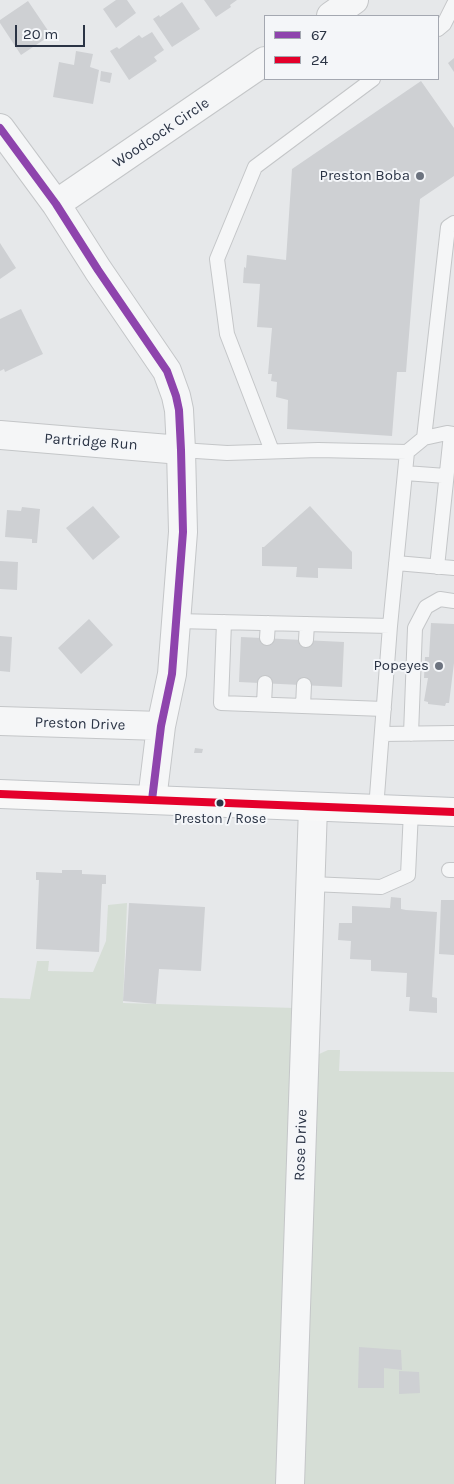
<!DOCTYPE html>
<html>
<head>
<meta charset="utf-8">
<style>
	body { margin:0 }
	#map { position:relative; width:454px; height:1484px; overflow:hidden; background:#e6e8ea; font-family:Karla,sans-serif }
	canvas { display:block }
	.legend { position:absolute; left:264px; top:15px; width:175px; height:65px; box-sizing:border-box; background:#f4f6f9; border:1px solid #a4a8b1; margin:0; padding:6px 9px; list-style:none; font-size:15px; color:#2b3445 }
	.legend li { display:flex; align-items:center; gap:10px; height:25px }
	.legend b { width:25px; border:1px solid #a4a8b1 }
	.scale { position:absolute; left:15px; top:25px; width:70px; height:22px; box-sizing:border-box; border:2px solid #2b3445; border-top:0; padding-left:6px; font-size:15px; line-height:18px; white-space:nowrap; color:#2b3445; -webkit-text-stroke:4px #f4f6f9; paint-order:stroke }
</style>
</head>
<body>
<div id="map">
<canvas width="454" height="1484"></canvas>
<ul class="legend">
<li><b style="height:6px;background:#8e44ad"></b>67</li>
<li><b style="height:6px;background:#e4002b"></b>24</li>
</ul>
<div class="scale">20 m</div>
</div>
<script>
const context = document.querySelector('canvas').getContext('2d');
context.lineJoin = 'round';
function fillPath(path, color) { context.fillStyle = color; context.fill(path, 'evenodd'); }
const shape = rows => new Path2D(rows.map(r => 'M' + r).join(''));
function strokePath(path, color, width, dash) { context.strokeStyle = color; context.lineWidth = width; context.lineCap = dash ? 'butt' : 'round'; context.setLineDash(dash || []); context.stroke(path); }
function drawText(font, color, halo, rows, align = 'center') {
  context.font = font + ' Karla,sans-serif'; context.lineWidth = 4; context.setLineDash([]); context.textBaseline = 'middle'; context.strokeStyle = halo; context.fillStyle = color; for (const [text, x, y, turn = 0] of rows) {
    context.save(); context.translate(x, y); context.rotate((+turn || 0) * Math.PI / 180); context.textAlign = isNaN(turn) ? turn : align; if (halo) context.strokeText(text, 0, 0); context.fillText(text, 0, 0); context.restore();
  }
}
const green = shape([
	[127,903,123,1003,295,1008,281,1484,0,1484,0,998,30,999,37,961,49,961,48,971,93,972,106,941,108,905],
	[328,1050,340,1050,339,1071,454,1072,454,1484,298,1484,317,1055]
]);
const building = shape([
	[116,0,127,0,136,13,116,28,103,9],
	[204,0,237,0,230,5,231,7,216,17],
	[28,1,51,35,21,55,0,23,0,20],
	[182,2,200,29,172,47,153,19,159,15,160,17],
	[152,32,164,50,154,57,157,61,129,80,110,51,117,47,119,49,139,35,142,38],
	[76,51,93,54,90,67,99,70,93,104,53,97,59,62,74,65],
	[454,58,454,72,448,63],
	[101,71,112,73,110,83,100,81],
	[421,81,454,128,454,176,420,199,406,372,397,372,392,436,287,429,288,400,276,397,277,382,271,381,272,374,268,374,272,328,257,327,260,284,243,283,244,267,246,268,247,255,286,260,292,169],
	[0,243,16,268,0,279],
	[21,309,43,354,5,372,4,369,0,371,0,319],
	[93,506,120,537,93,560,66,528],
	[310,506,352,552,352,569,318,568,318,578,296,577,297,567,262,566,262,547,264,547],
	[22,507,40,509,37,543,32,543,32,539,5,537,7,510,21,511],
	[0,561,18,562,17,590,0,589],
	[89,619,113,645,81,674,58,648],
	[431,623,454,624,454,663,449,703,446,703,445,706,428,704,428,702,424,701,428,678,424,678,425,657,429,657],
	[0,636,12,637,10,672,0,671],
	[241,637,344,642,342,687,239,682],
	[195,748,203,749,202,753,194,753],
	[62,870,82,870,82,874,106,875,106,884,102,884,99,952,36,949,39,880,36,880,36,872,62,873],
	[391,897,401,898,401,909,406,910,437,912,432,997,437,998,437,1013,409,1011,410,997,406,997,407,973,371,971,371,960,350,959,351,941,338,940,339,923,352,923,352,906,390,908],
	[441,900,454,900,454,955,439,954],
	[129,903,205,907,201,971,159,969,156,1004,123,1001],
	[359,1347,401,1350,402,1370,384,1368,384,1388,358,1388],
	[399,1371,419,1372,420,1393,399,1394]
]);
const service = shape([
	[438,29,444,24,454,4],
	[424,438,448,227,454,223],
	[181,450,227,453,318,450,407,452,390,626],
	[272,451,227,334,217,259,255,167,373,79],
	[407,452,424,438,447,433,454,434],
	[405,473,446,476],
	[396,563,454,568],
	[437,567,451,434],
	[176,621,390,626,376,809],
	[224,622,221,703,384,709],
	[267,638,268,623],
	[306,640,307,624],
	[264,704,265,683],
	[303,706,304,685],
	[382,734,454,733],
	[411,734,415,628,426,607,440,599,454,601],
	[449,870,454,870],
	[311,884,381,887,408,875,411,811]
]);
const minor = shape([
	[331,16,354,0],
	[0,128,56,204,98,270,167,371,176,396,179,410,181,450,183,532,172,674,161,726,152,800],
	[56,204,265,61],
	[0,435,181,450],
	[0,721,161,726],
	[290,1484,313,807]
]);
const primary = shape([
	[0,794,454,812]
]);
const bus1 = shape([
	[0,128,56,204,98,270,167,371,176,396,179,410,181,450,183,532,172,674,161,726,152,800]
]);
const bus2 = shape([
	[0,794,454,812]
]);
const markers = [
	[420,176,5,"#6c737f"],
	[439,666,5,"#6c737f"],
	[220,803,4.5,"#2b3445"]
];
const busNames = [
	["Preston / Rose",220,819]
];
const streetNames = [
	["Woodcock Circle",161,133,-34],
	["Partridge Run",91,442,4],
	["Preston Drive",80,724,2],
	["Rose Drive",301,1145,-88]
];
const poiNames = [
	["Preston Boba",410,176],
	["Popeyes",429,666]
];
fillPath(green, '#d6ded6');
fillPath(building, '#ced0d3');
strokePath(service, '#c4c6c8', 16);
strokePath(minor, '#c4c6c8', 30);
strokePath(primary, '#c2c5c8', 30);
strokePath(service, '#f5f6f7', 14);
strokePath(minor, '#f5f6f7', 28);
strokePath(primary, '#f8f8f8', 28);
strokePath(bus1, '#8e44ad', 8);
strokePath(bus2, '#e4002b', 8);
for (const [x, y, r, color] of markers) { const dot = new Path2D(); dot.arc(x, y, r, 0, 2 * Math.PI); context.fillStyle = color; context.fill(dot); strokePath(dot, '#f4f6f9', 2); }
drawText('14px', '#2b3445', '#f4f6f9', busNames);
drawText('15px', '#2b3445', '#f4f6f9', streetNames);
drawText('15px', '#2b3445', '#f4f6f9', poiNames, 'right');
</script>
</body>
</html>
